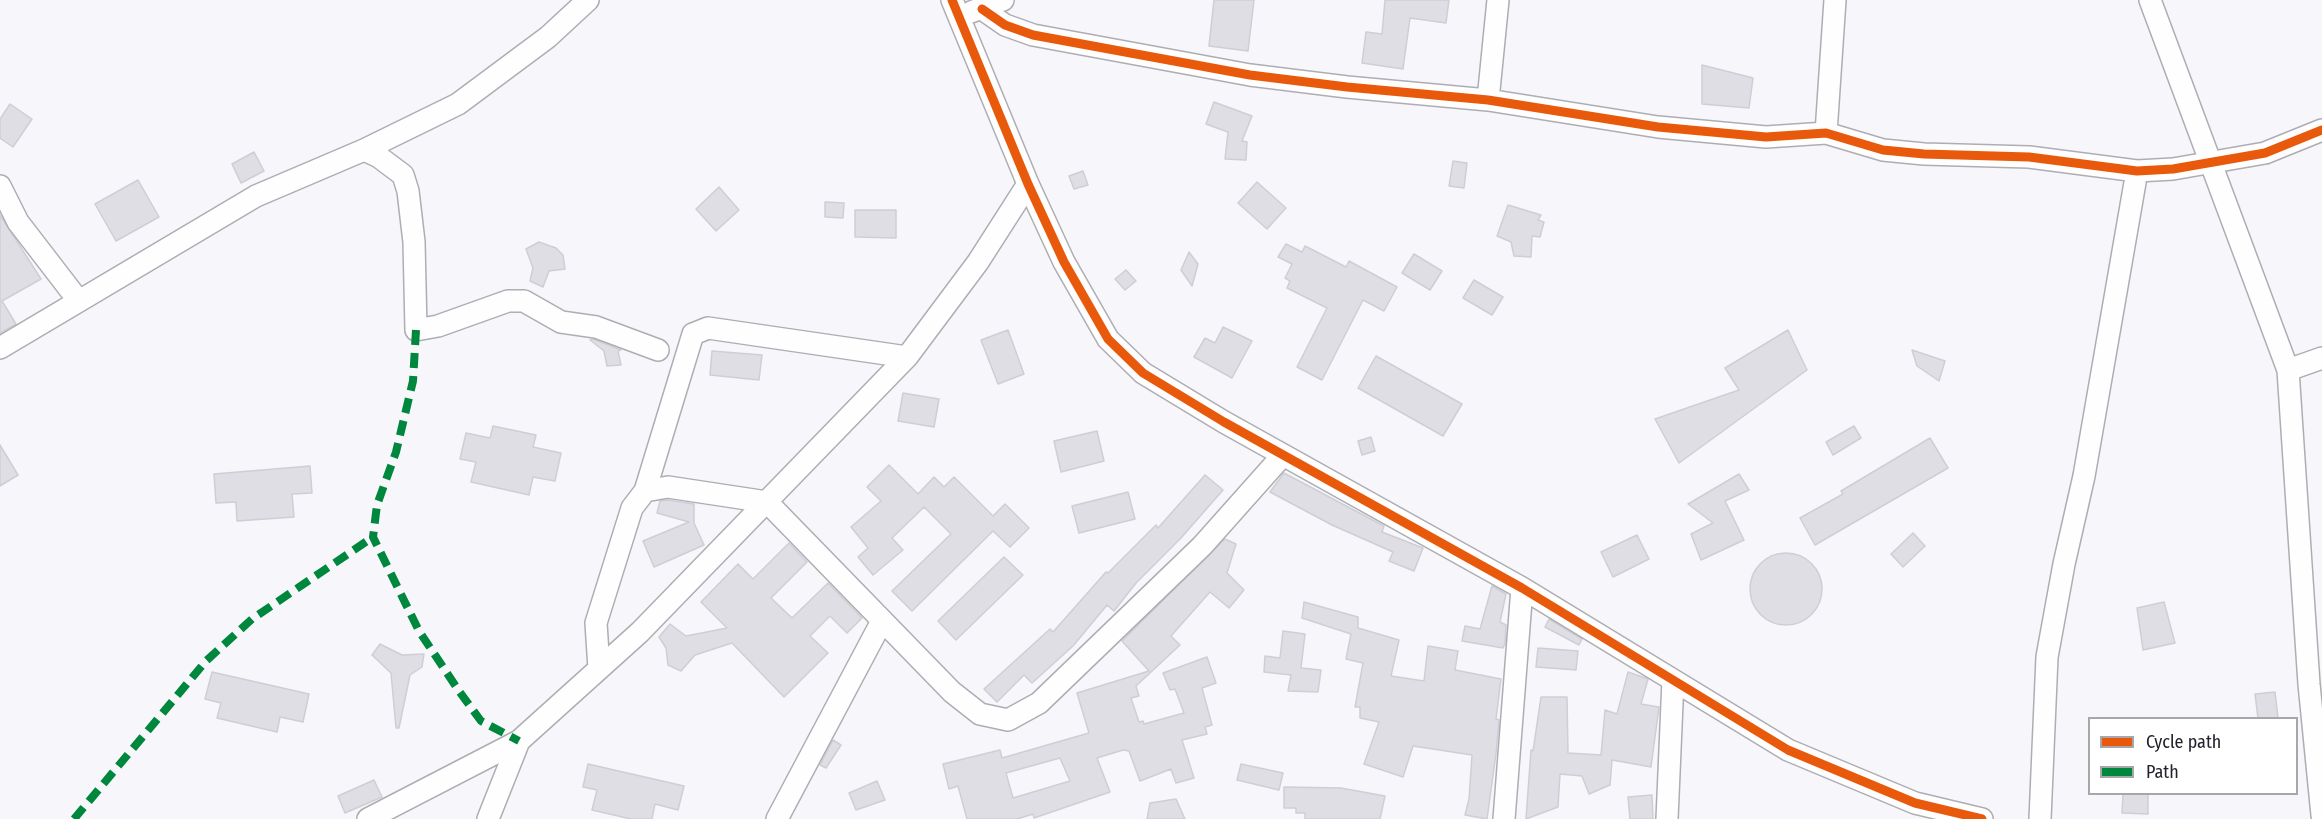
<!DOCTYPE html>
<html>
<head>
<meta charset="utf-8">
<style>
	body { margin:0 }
	#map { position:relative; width:2322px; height:819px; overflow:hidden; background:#f7f6fa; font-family:"Fira Sans Condensed",sans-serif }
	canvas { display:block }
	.legend { position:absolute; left:2088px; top:717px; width:210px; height:78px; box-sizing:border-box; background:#fff; border:2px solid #a7a6ab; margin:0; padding:8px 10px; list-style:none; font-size:18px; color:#23212c }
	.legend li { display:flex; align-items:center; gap:12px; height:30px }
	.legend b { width:30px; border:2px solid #a7a6ab }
</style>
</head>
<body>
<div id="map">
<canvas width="2322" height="819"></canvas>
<ul class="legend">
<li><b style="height:8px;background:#e8590c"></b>Cycle path</li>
<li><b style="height:8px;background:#00873e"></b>Path</li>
</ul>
</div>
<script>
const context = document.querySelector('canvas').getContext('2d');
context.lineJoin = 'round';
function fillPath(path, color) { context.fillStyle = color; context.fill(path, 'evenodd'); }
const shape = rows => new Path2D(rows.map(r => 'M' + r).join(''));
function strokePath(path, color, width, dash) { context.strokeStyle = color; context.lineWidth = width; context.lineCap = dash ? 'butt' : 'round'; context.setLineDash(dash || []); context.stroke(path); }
const building = shape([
	[1214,0,1254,0,1248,51,1209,46,1214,0],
	[1385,0,1449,0,1446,23,1410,18,1403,69,1362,63,1366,32,1382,34,1385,0],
	[1702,65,1753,78,1749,108,1702,104,1702,65],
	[1214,102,1252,116,1242,141,1247,142,1246,160,1225,159,1228,132,1206,124,1214,102],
	[10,104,32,119,13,147,0,138,0,119,10,104],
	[254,152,264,171,241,183,232,164,254,152],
	[1453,161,1467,163,1464,188,1449,186,1453,161],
	[1083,171,1088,185,1074,189,1069,176,1083,171],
	[138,180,159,217,116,241,95,204,138,180],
	[1257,182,1286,208,1267,229,1238,203,1257,182],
	[719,187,739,210,716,231,696,209,719,187],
	[825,202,844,203,843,218,825,217,825,202],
	[1508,205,1541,215,1538,220,1544,222,1540,237,1532,236,1531,257,1514,256,1511,242,1497,236,1508,205],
	[855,210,896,210,896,238,855,237,855,210],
	[0,215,41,279,2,301,16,324,0,333,0,215],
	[539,242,556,248,563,255,565,269,549,271,543,287,530,281,533,268,526,249,539,242],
	[1286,244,1302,252,1305,246,1346,267,1349,261,1397,287,1384,311,1363,300,1322,380,1297,367,1327,308,1287,288,1290,281,1285,278,1292,264,1278,257,1286,244],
	[1189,252,1198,264,1192,286,1181,270,1189,252],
	[1414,254,1442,271,1430,290,1402,273,1414,254],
	[1126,270,1136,281,1125,290,1115,279,1126,270],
	[1474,280,1503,297,1492,315,1463,298,1474,280],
	[1223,327,1252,341,1232,378,1194,357,1205,338,1215,343,1223,327],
	[1008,330,1024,374,998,384,981,340,1008,330],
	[1788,330,1807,370,1679,463,1655,419,1739,390,1725,368,1788,330],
	[593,339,621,350,618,351,621,365,607,366,604,351,590,340,593,339],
	[1912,350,1945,361,1939,381,1917,366,1912,350],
	[712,351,762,355,759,380,710,375,712,351],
	[1376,356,1462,404,1443,436,1358,388,1376,356],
	[903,393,939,399,934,427,898,421,903,393],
	[493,426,536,435,533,447,561,453,555,481,533,477,529,495,471,482,476,462,460,459,466,433,490,438,493,426],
	[1854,426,1861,438,1833,455,1826,442,1854,426],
	[1097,431,1104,461,1061,472,1054,441,1097,431],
	[1371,437,1375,451,1362,455,1358,441,1371,437],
	[1930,438,1948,468,1815,545,1800,518,1843,494,1841,491,1930,438],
	[0,445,18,475,0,486,0,445],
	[889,465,918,494,934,477,944,487,954,477,993,516,1005,504,1029,528,1010,547,993,531,912,611,892,591,951,534,924,507,892,538,903,550,873,575,858,557,868,548,851,527,881,501,867,487,889,465],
	[310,466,312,493,292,494,294,517,237,521,236,502,216,503,214,474,310,466],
	[1284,473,1384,526,1382,532,1423,548,1414,571,1389,561,1393,552,1332,525,1270,492,1284,473],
	[1739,474,1749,490,1725,501,1744,540,1701,560,1691,534,1713,523,1688,504,1739,474],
	[1205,475,1223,490,1181,538,1136,583,1114,611,1107,605,1073,646,1032,683,1024,675,997,702,984,689,1050,629,1053,632,1106,572,1108,573,1156,525,1158,528,1205,475],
	[1128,492,1135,519,1079,533,1072,506,1128,492],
	[668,500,694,504,694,523,704,545,654,567,643,541,689,522,657,513,660,501,668,500],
	[1913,533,1925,546,1903,567,1891,554,1913,533],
	[1637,535,1649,559,1613,577,1601,552,1637,535],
	[1225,539,1236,544,1227,573,1244,590,1229,608,1210,592,1171,636,1180,645,1136,686,1139,696,1131,698,1139,722,1143,721,1144,724,1184,713,1175,689,1170,690,1163,673,1207,657,1216,683,1202,688,1212,725,1205,727,1207,734,1182,740,1194,778,1176,783,1171,769,1140,781,1129,751,1123,750,1097,758,1110,792,1034,818,1033,814,1017,819,967,819,958,786,949,789,943,764,1000,750,1002,758,1089,733,1077,693,1149,671,1122,641,1225,539],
	[1060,758,1070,781,1013,798,1006,773,1060,758],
	[789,543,807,562,771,598,792,618,828,583,862,618,847,633,830,616,810,636,828,653,784,697,732,643,695,655,681,671,668,665,666,648,659,637,670,624,686,636,727,628,701,602,738,564,753,579,789,543],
	'1750 589a36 36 0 1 1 72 0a36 36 0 1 1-72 0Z',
	[1004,557,1023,575,956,640,938,621,1004,557],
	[1492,586,1506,594,1500,622,1506,625,1505,644,1503,648,1462,641,1465,626,1480,629,1492,586],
	[1304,602,1358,617,1358,628,1399,640,1391,676,1424,681,1428,646,1458,651,1455,670,1501,679,1496,719,1499,720,1496,754,1487,819,1465,815,1469,799,1472,755,1413,746,1403,777,1364,764,1379,722,1360,718,1360,707,1355,707,1363,663,1346,659,1351,634,1302,618,1304,602],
	[2164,602,2175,643,2143,650,2137,608,2164,602],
	[1549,619,1582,639,1579,645,1545,627,1549,619],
	[1283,631,1305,634,1301,668,1321,670,1318,692,1288,691,1291,675,1264,672,1265,656,1280,658,1283,631],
	[380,644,402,655,424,654,422,667,410,675,399,728,396,728,391,673,372,655,380,644],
	[1538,648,1578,651,1576,670,1536,667,1538,648],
	[212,672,309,694,303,722,280,717,277,732,217,718,221,703,205,699,212,672],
	[1628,672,1648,679,1641,704,1659,707,1651,767,1612,760,1610,785,1589,794,1582,776,1560,774,1558,807,1526,819,1531,750,1533,751,1541,697,1567,697,1568,753,1601,755,1605,710,1617,714,1628,672],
	[2275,692,2278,718,2258,718,2255,694,2275,692],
	[833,740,841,745,826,768,820,765,833,740],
	[588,764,684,786,678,810,655,804,652,819,631,819,592,810,597,790,583,787,588,764],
	[1241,764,1283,773,1279,790,1237,780,1241,764],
	[374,780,382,797,345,813,338,796,374,780],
	[877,781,885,800,856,810,849,793,877,781],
	[1284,787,1341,788,1385,796,1380,819,1305,819,1305,813,1296,813,1296,808,1284,808,1284,787],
	[2123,794,2148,794,2148,814,2122,813,2123,794],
	[1652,795,1653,819,1630,819,1628,797,1652,795],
	[1176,799,1185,819,1147,819,1150,803,1176,799]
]);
const minor = shape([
	[952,0,1028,184,1064,262,1108,339,1143,373,1224,422,1522,588,1788,750,1915,803,1982,819],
	[2150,0,2288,370,2309,684,2322,815],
	[982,9,1005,25,1033,35,1250,75,1347,87,1488,100,1658,127,1766,137,1826,133,1883,150,1924,154,2029,157,2137,171,2173,169,2265,153,2322,130],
	[971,12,1003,0],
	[1488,100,1498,0],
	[1826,133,1835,0],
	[364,150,379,157,403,175,408,191,414,242,416,330,438,326,508,301,524,301,561,322,596,327,658,350],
	[0,186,18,222,78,300],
	[0,348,256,196,364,150,458,104,548,37,588,0],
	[2288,370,2322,358],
	[645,491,693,334,708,328,907,357],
	[599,669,596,623,632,508,645,491,668,487,767,502,952,692,980,714,1008,720,1039,703,1202,546,1283,455],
	[368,819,519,741],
	[488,819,519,741,640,632,907,357,978,262,1028,184],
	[777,819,882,621],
	[1504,819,1522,588],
	[1667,819,1673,680],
	[2040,819,2047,657,2064,564,2084,476,2137,171]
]);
const quiet = shape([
	[416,330,413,381,396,452,377,505,373,537,419,631,459,691,481,721,519,741],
	[74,819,206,661,252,619,373,537]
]);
const cycleway = shape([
	[952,0,1028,184,1064,262,1108,339,1143,373,1224,422,1522,588,1788,750,1915,803,1982,819],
	[982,9,1005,25,1033,35,1250,75,1347,87,1488,100,1658,127,1766,137,1826,133,1883,150,1924,154,2029,157,2137,171,2173,169,2265,153,2322,130]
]);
fillPath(building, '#dfdee5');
strokePath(building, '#cfced5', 1.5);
strokePath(minor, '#aeadb4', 24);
strokePath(minor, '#fefefe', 21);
strokePath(quiet, '#00873e', 8, [15, 8]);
strokePath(cycleway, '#e8590c', 9);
</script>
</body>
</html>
